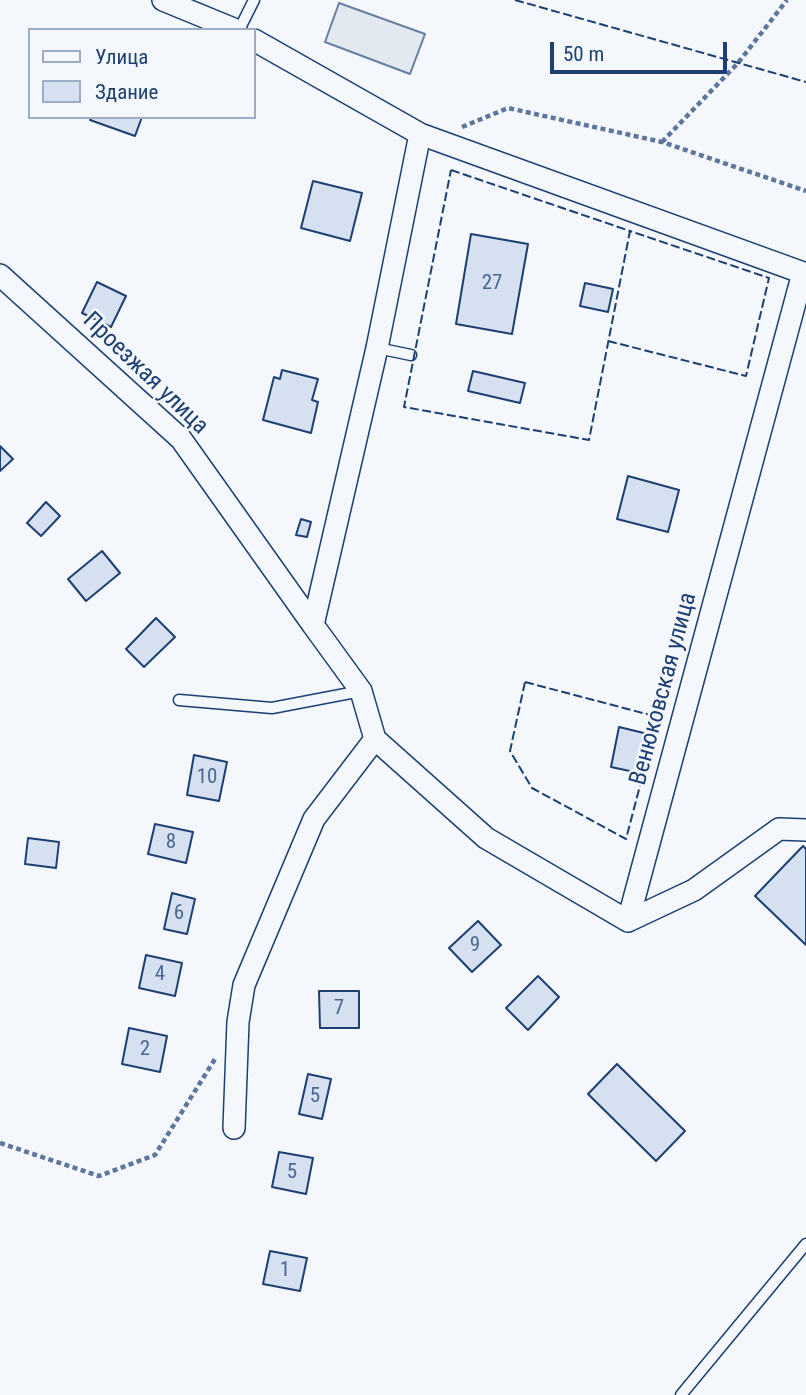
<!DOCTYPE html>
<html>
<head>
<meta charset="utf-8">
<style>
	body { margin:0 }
	#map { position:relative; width:806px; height:1395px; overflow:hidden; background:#f4f7fb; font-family:"Roboto Condensed",sans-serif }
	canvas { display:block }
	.legend { position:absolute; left:28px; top:28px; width:228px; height:91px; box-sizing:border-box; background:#f4f7fb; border:2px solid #9eadc5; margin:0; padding:9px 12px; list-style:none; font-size:21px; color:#1d3f73 }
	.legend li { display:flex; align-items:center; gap:14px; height:35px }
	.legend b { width:35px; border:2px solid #9eadc5 }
	.scale { position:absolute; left:550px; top:42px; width:177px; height:32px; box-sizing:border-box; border:4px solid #1d3f73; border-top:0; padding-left:9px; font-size:21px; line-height:24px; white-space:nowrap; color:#1d3f73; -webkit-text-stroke:5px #f4f7fb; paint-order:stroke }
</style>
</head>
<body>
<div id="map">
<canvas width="806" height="1395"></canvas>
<ul class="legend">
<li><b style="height:9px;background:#f4f7fb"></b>Улица</li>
<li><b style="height:19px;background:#d5e0f0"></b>Здание</li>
</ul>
<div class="scale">50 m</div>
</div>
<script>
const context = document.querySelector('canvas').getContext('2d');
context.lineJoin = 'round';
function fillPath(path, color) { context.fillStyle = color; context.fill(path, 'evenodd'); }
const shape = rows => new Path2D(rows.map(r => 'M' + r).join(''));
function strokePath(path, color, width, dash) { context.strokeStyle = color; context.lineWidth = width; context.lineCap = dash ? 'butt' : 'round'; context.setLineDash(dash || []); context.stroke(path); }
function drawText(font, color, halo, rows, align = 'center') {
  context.font = font + ' "Roboto Condensed",sans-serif'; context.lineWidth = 5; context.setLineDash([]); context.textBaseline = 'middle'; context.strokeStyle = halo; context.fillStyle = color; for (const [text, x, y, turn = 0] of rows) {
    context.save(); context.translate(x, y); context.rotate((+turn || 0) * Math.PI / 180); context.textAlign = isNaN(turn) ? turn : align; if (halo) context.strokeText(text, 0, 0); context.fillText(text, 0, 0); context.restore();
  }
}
const green = shape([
	[339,3,425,34,410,74,325,42,339,3]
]);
const building = shape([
	[92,117,142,117,135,136,90,120,92,117],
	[313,181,362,193,350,241,301,228,313,181],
	[471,234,528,244,512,334,456,324,471,234],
	[97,282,126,296,111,327,82,313,97,282],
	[585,283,613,289,608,312,580,306,585,283],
	[282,370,318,379,312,400,318,402,311,433,263,420,274,377,280,379,282,370],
	[473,371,525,383,520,403,468,391,473,371],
	[0,446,13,459,0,471,0,446],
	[628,476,679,490,668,532,617,519,628,476],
	[46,502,60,516,41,536,27,523,46,502],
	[301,519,311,522,307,537,296,535,301,519],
	[102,551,120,573,86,601,68,579,102,551],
	[156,618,175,637,144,667,126,649,156,618],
	[619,727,648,734,639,773,611,767,619,727],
	[194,755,227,762,219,801,187,795,194,755],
	[155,824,193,832,186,863,148,854,155,824],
	[28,838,59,842,56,868,25,864,28,838],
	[803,846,806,849,806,945,755,896,803,846],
	[172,893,195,899,187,934,164,929,172,893],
	[478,921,501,945,472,972,449,948,478,921],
	[146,955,182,963,175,996,139,988,146,955],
	[538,976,559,997,528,1030,506,1008,538,976],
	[319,991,359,991,359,1028,320,1028,319,991],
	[129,1028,167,1036,160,1072,122,1064,129,1028],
	[617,1064,685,1131,656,1161,588,1094,617,1064],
	[308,1074,331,1079,322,1119,299,1114,308,1074],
	[279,1152,313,1158,306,1194,272,1187,279,1152],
	[270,1251,307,1258,300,1291,263,1284,270,1251]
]);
const path = shape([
	[462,127,508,108,662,142,806,191],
	[662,142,738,63,787,0],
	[0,1143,99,1176,155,1155,215,1059]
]);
const lane = shape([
	[239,30,254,0],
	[377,348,411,355],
	[179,700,272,708,361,691],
	[681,1395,806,1244]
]);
const street = shape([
	[163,0,236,30],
	[254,40,420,134,806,274],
	[420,134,377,348,313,625,361,691,375,739,486,838,628,921],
	[0,275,181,439,313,625],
	[628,921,803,273],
	[628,921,694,890,779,829,806,830],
	[234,1128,238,1022,244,985,314,819,375,739]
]);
const fence = shape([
	[515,0,806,82],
	[451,170,630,231,589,440,404,407,451,170],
	[608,341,746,376,769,278,630,231],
	[525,682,658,717,626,839,532,788,510,751,525,682]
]);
const numberNames = [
	["27",492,284],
	["10",207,778],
	["8",171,843],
	["6",179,914],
	["9",475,946],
	["4",160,975],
	["7",339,1009],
	["2",145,1050],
	["5",315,1097],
	["5",292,1173],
	["1",285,1271]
];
const streetNames = [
	["Проезжая улица",145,374,44],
	["Венюковская улица",664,689,-75]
];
fillPath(green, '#e3e9f0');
strokePath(green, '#687fa3', 2);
fillPath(building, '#d5e0f0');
strokePath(building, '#1d3f73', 2);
strokePath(lane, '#1d3f73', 13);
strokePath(street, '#1d3f73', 24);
strokePath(path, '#5e769c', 4.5, [5, 3.5]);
strokePath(lane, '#f4f7fb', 10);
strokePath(street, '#f4f7fb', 21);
strokePath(fence, '#1d3f73', 2, [9, 3.5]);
drawText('21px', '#4b6792', null, numberNames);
drawText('24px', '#1d3f73', '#f4f7fb', streetNames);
</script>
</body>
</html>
